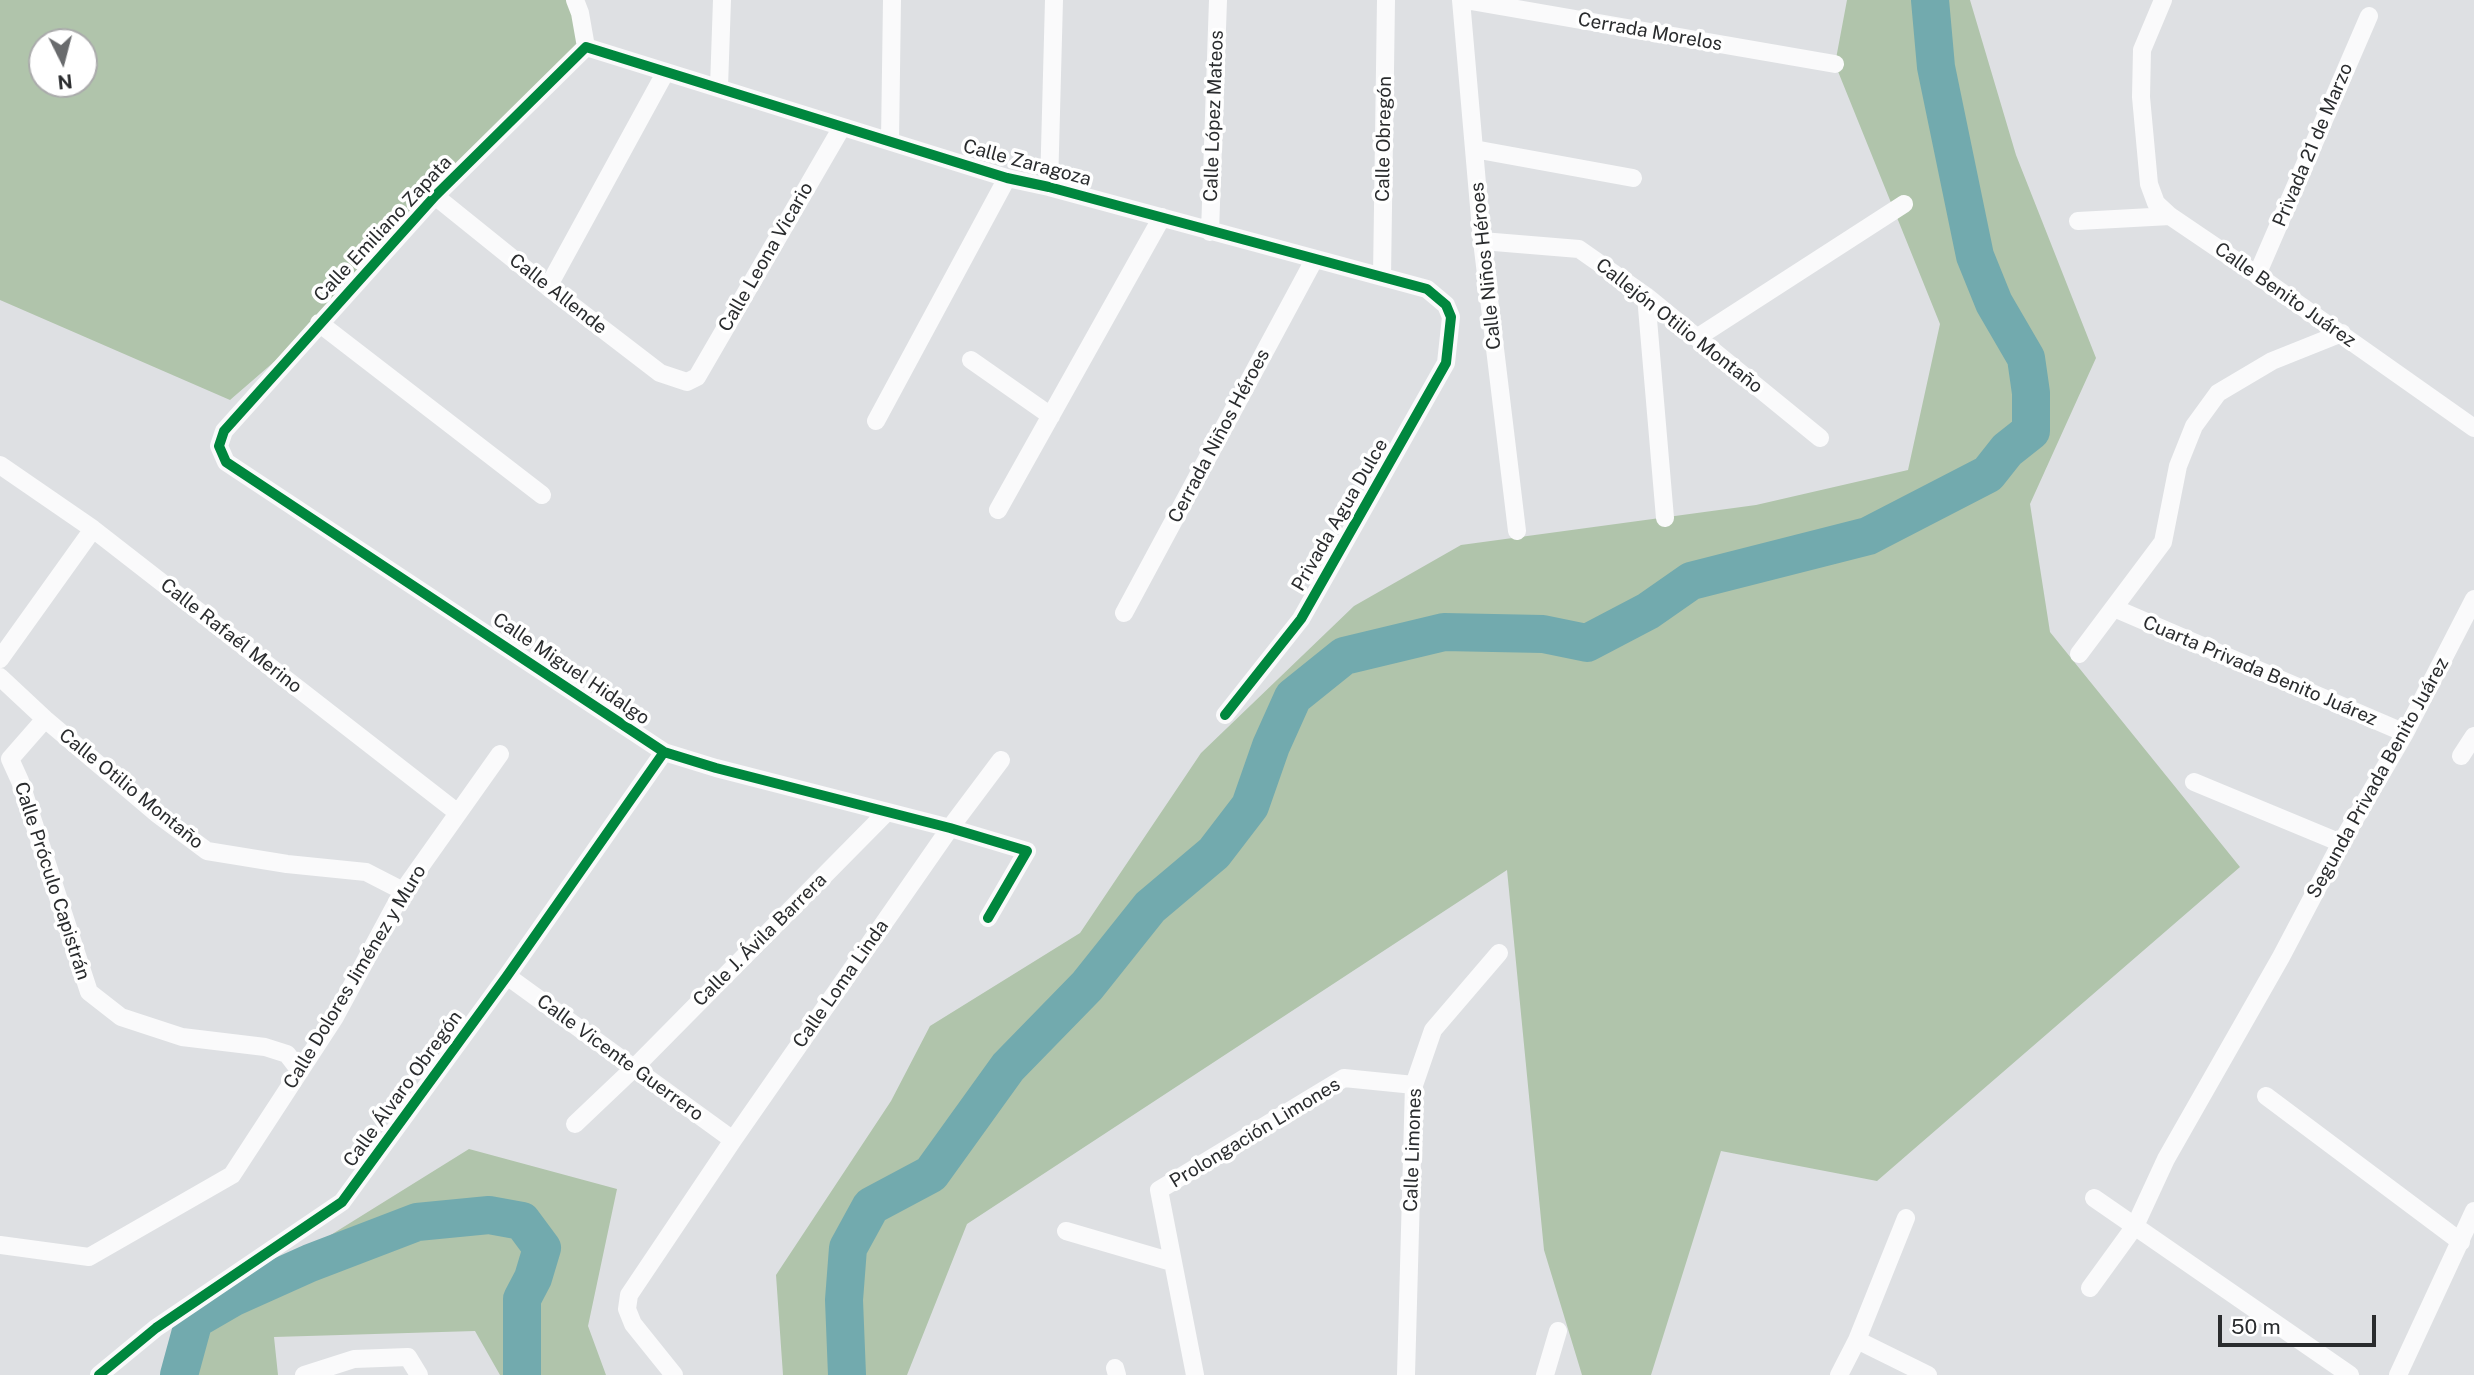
<!DOCTYPE html>
<html>
<head>
<meta charset="utf-8">
<style>
	body { margin:0 }
	#map { position:relative; width:2474px; height:1375px; overflow:hidden; background:#dee0e3; font-family:"Public Sans",sans-serif }
	canvas { display:block }
	.north { position:absolute; left:28px; top:28px; width:70px; height:70px; box-sizing:border-box; background:#fff; border:2px solid #aaabab; border-radius:50%; rotate:174deg; font-size:19px; font-weight:700; line-height:28px; text-align:center; color:#2a2c2e }
	.north::after { content:''; display:block; margin:auto; width:24px; height:32px; background:#696b6d; clip-path:polygon(50% 0,100% 100%,50% 72%,0 100%) }
	.scale { position:absolute; left:2218px; top:1315px; width:158px; height:32px; box-sizing:border-box; border:4px solid #2a2c2e; border-top:0; padding-left:9px; font-size:21px; line-height:24px; white-space:nowrap; color:#2a2c2e; -webkit-text-stroke:5px #fff; paint-order:stroke }
</style>
</head>
<body>
<div id="map">
<canvas width="2474" height="1375"></canvas>
<div class="north">N</div>
<div class="scale">50 m</div>
</div>
<script>
const context = document.querySelector('canvas').getContext('2d');
context.lineJoin = 'round';
function fillPath(path, color) { context.fillStyle = color; context.fill(path, 'evenodd'); }
const shape = rows => new Path2D(rows.map(r => 'M' + r).join(''));
function strokePath(path, color, width, dash) { context.strokeStyle = color; context.lineWidth = width; context.lineCap = dash ? 'butt' : 'round'; context.setLineDash(dash || []); context.stroke(path); }
function drawText(font, color, halo, rows, align = 'center') {
  context.font = font + ' "Public Sans",sans-serif'; context.lineWidth = 7; context.setLineDash([]); context.textBaseline = 'middle'; context.strokeStyle = halo; context.fillStyle = color; for (const [text, x, y, turn = 0] of rows) {
    context.save(); context.translate(x, y); context.rotate((+turn || 0) * Math.PI / 180); context.textAlign = isNaN(turn) ? turn : align; if (halo) context.strokeText(text, 0, 0); context.fillText(text, 0, 0); context.restore();
  }
}
const forest = shape([
	[0,0,575,0,586,47,319,323,230,400,0,300],
	[42,42,84,42,84,84,42,84],
	[1847,0,1970,0,2016,155,2096,358,2030,504,2050,632,2240,867,1877,1181,1721,1151,1651,1375,1582,1375,1544,1250,1507,870,967,1224,907,1375,783,1375,776,1275,891,1101,930,1026,1080,933,1201,753,1354,606,1461,545,1756,505,1908,470,1940,324,1835,64],
	[469,1149,617,1189,588,1326,606,1375,500,1375,475,1331,274,1337,278,1375,166,1375,194,1320]
]);
const river = shape([
	[179,1375,194,1320,232,1298,310,1263,417,1222,489,1215,522,1221,542,1248,533,1278,522,1299,522,1375],
	[847,1375,844,1300,848,1248,871,1206,931,1174,1008,1067,1087,986,1150,907,1214,853,1250,806,1271,746,1293,697,1344,656,1444,632,1543,634,1587,643,1648,611,1691,581,1868,536,1988,474,2007,450,2031,431,2031,393,2026,358,1994,303,1975,256,1936,67,1930,0]
]);
const minor = shape([
	[575,0,580,13,586,47],
	[1461,0,1482,241,1517,531],
	[1465,0,1835,64],
	[2163,0,2142,50,2141,97,2149,184,2156,203,2170,216,2257,275,2474,428],
	[586,47,435,196,224,431,219,446,226,462,664,752,716,768,950,828,1027,851,988,918],
	[586,47,1007,178,1049,187,1427,289,1446,305,1451,317,1446,363,1301,619,1225,715],
	[719,87,722,0],
	[890,141,892,0],
	[1474,149,1633,178],
	[1049,187,1054,0],
	[435,196,548,287,660,373,687,382,697,377,842,127],
	[2078,221,2170,216],
	[1210,232,1218,0],
	[1482,241,1579,249,1646,296,1820,438],
	[2257,275,2369,16],
	[1382,277,1386,0],
	[548,287,665,73],
	[1646,296,1665,518],
	[319,323,542,495],
	[1698,337,1904,204],
	[971,360,1051,416],
	[876,421,1007,178],
	[0,465,93,529,458,813],
	[998,510,1162,217],
	[2114,608,2405,733],
	[1124,613,1314,260],
	[2079,654,2163,542,2178,466,2194,426,2218,393,2272,361,2342,333],
	[0,659,93,529],
	[0,677,45,719,156,813,207,851,287,864,366,872,403,891],
	[2461,756,2474,736],
	[10,759,20,781,89,992,121,1017,182,1037,265,1047,287,1054,300,1071],
	[10,759,45,719],
	[2194,782,2341,843],
	[507,976,733,1140],
	[2266,1096,2461,1242],
	[575,1124,634,1068,887,812],
	[2094,1198,2350,1375],
	[1066,1231,1172,1262],
	[0,1245,89,1257,232,1175,335,1017,403,891,500,754],
	[2090,1288,2135,1226,2166,1159,2281,957,2341,843,2405,733,2474,599],
	[1857,1340,1928,1375],
	[1115,1368,1117,1375],
	[99,1375,156,1328,342,1202,507,976,664,752],
	[304,1375,354,1359,408,1357,419,1375],
	[674,1375,633,1324,627,1309,629,1295,733,1140,950,828,1001,760],
	[1195,1375,1159,1190,1344,1078,1414,1085],
	[1406,1375,1414,1085,1433,1030,1499,953],
	[1545,1375,1558,1331],
	[1839,1375,1857,1340,1906,1218],
	[2398,1375,2474,1211]
]);
const cycleway = shape([
	[988,918,1027,851,950,828,716,768,664,752,226,462,219,446,224,431,435,196,586,47,1007,178,1049,187,1427,289,1446,305,1451,317,1446,363,1301,619,1225,715],
	[99,1375,156,1328,342,1202,507,976,664,752]
]);
const streetNames = [
	["Cerrada Morelos",1650,32,10],
	["Calle López Mateos",1214,116,-88],
	["Calle Obregón",1384,139,-89],
	["Privada 21 de Marzo",2313,145,-67],
	["Calle Zaragoza",1027,163,15],
	["Calle Emiliano Zapata",383,229,-47],
	["Calle Leona Vicario",766,257,-60],
	["Calle Niños Héroes",1486,266,-96],
	["Calle Allende",558,294,38],
	["Calle Benito Juárez",2285,295,35],
	["Callejón Otilio Montaño",1679,326,38],
	["Cerrada Niños Héroes",1219,436,-62],
	["Privada Agua Dulce",1340,515,-60],
	["Calle Rafaél Merino",231,636,38],
	["Calle Miguel Hidalgo",571,669,34],
	["Cuarta Privada Benito Juárez",2260,671,23],
	["Segunda Privada Benito Juárez",2378,778,-61],
	["Calle Otilio Montaño",131,789,39],
	["Calle Próculo Capistrán",52,881,72],
	["Calle J. Ávila Barrera",760,940,-45],
	["Calle Dolores Jiménez y Muro",355,977,-59],
	["Calle Loma Linda",841,984,-55],
	["Calle Vicente Guerrero",620,1058,36],
	["Calle Álvaro Obregón",403,1089,-54],
	["Prolongación Limones",1255,1133,-31],
	["Calle Limones",1413,1150,-88]
];
fillPath(forest, '#b0c4ab');
strokePath(river, '#72aaae', 38);
strokePath(minor, '#fafafb', 18);
strokePath(cycleway, '#00873e', 10);
drawText('19px', '#2a2c2e', '#fff', streetNames);
</script>
</body>
</html>
